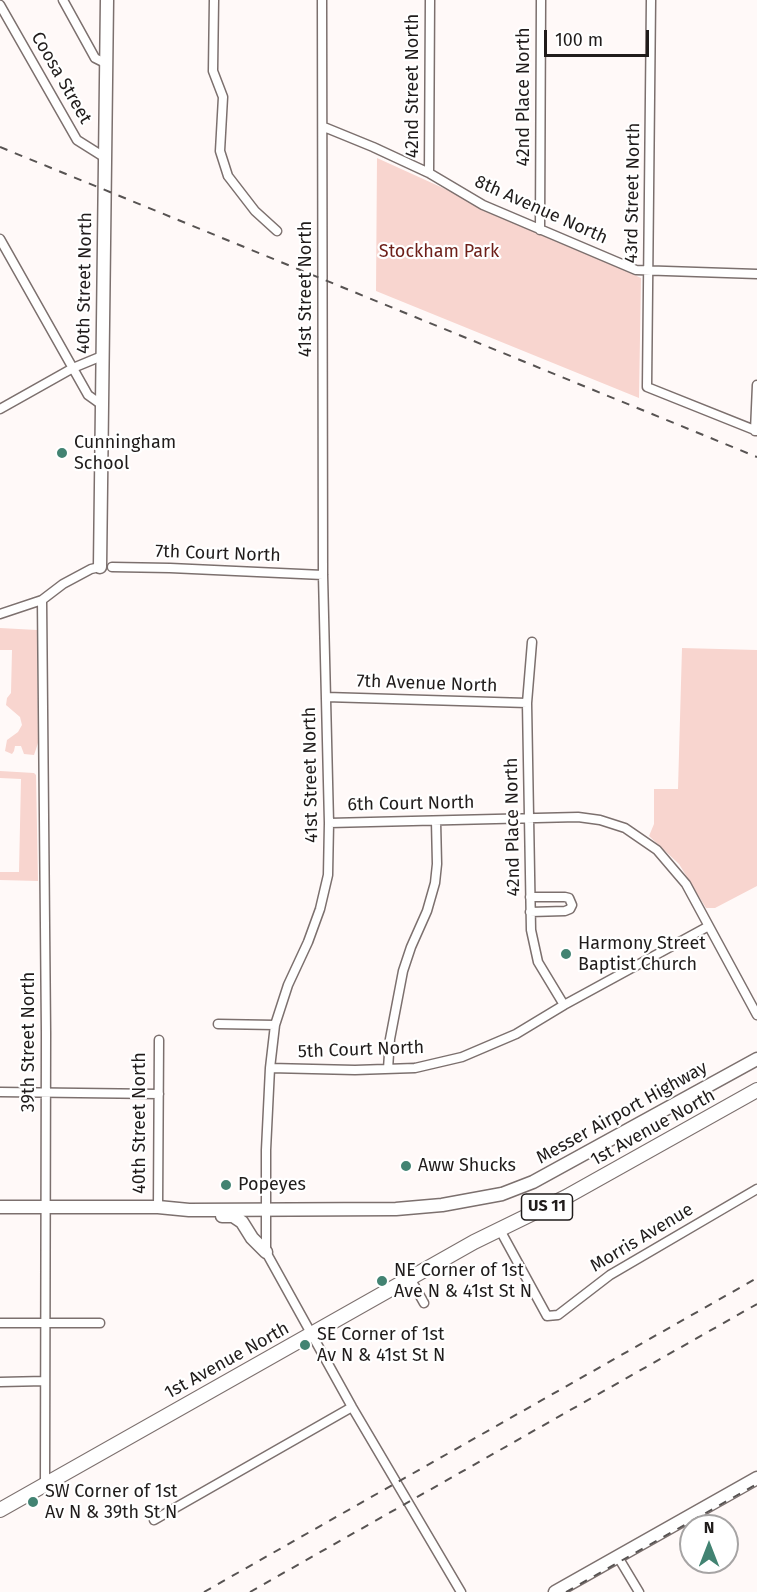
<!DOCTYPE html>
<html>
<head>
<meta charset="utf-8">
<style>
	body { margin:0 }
	#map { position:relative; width:757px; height:1592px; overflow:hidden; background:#fff9f8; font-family:"Fira Sans",sans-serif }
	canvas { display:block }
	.north { position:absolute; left:679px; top:1514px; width:60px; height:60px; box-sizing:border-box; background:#fff; border:2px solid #a6a4a4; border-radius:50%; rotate:0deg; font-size:16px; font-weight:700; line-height:24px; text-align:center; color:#201c1b }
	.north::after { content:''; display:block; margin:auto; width:21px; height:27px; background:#428372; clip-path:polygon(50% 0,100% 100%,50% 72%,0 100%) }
	.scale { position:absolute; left:544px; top:30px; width:105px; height:27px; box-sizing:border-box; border:3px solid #201c1b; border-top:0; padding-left:8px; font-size:18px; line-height:21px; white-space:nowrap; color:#201c1b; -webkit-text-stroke:4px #fff; paint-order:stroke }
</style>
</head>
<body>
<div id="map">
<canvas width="757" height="1592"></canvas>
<div class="north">N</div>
<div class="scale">100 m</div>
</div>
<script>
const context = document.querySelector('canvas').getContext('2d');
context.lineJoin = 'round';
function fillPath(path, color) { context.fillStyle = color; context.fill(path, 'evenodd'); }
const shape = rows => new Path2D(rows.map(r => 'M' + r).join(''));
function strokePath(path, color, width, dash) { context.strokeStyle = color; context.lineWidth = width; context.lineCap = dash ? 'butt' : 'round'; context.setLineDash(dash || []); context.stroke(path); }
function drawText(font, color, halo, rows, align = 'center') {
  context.font = font + ' "Fira Sans",sans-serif'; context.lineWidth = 4.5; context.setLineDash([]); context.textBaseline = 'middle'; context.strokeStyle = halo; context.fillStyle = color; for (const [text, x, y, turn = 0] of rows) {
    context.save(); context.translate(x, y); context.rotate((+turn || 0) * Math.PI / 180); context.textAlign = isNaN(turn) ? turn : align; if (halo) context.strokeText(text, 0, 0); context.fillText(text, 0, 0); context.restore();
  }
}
const green = shape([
	[377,158,641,278,639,398,376,291],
	[0,628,37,630,38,743,34,755,24,754,21,746,15,746,14,751,12,754,5,751,7,740,18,732,22,725,20,717,6,705,7,698,11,693,12,650,0,650],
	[682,648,757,650,757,886,715,908,706,908,679,864,649,836,654,824,654,789,678,789],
	[0,771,34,773,36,775,38,881,0,880,0,872,19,872,21,779,0,778]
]);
const street = shape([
	[63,0,95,58,107,64],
	[214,0,213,71,223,97,220,151,228,176,255,211,277,231],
	[322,0,323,575,329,823,328,875,320,909,308,942,288,985,275,1025,270,1068,266,1150,266,1252,352,1407,461,1592],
	[651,0,647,387,757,431],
	[0,5,77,140,104,157],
	[324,127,373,147,429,173,483,205,636,270,757,274],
	[429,173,430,0],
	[540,230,541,0],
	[0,239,88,395,102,405],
	[0,409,73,368,102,356],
	[755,431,757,385],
	[112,567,170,568,323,575],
	[42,600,46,1033,45,1484],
	[0,614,42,600,63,584,91,569,100,567],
	[532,642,527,703,531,930,538,962,564,1005],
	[326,697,527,703],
	[329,823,578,817,600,820,625,828,657,850,686,884,757,1015],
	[530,897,565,897,569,898,572,905,570,909,565,911,530,912],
	[218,1024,275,1025],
	[270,1068,355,1070,415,1068,462,1057,516,1034,564,1005,707,927],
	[388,1069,390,1039,403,971,411,947,427,911,435,883,437,864,436,821],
	[0,1092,159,1094],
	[158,1207,159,1040],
	[500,1230,547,1316,558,1315,610,1275,757,1189],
	[410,1278,424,1303],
	[0,1323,100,1323],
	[0,1382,45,1381],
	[154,1520,352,1407],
	[618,1557,639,1592]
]);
const secondary = shape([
	[100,567,107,0],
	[0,1207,158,1207,189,1210,396,1209,442,1205,502,1194,533,1182,757,1059],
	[222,1216,233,1216,242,1222,252,1238,266,1252],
	[555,1592,757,1478]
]);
const primary = shape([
	[0,1510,474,1242,566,1197,757,1090]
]);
const rail = shape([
	[0,147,757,457],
	[204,1592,757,1278],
	[250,1592,757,1304],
	[566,1592,757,1484]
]);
const markers = [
	[62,453,6,"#428372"],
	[566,954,6,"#428372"],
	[406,1166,6,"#428372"],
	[226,1185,6,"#428372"],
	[382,1281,6,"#428372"],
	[305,1345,6,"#428372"],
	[33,1502,6,"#428372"]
];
const shields = [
	[547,1207,51]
];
const shieldNames = [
	["US 11",547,1207]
];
const streetNames = [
	["Coosa Street",61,78,60],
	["42nd Street North",413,86,-90],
	["42nd Place North",524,97,-90],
	["43rd Street North",633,193,-89],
	["8th Avenue North",541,210,24],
	["40th Street North",85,283,-89],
	["41st Street North",306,289,-90],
	["7th Court North",218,554,2],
	["7th Avenue North",427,684,2],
	["41st Street North",311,775,-91],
	["6th Court North",411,804,-1],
	["42nd Place North",513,827,-91],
	["39th Street North",29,1042,-90],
	["5th Court North",361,1050,-2],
	["Messer Airport Highway",622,1113,-29],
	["40th Street North",140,1123,-90],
	["1st Avenue North",653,1128,-29],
	["Morris Avenue",642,1238,-31],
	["1st Avenue North",227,1361,-29]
];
const parkNames = [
	["Stockham Park",439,252]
];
const poiNames = [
	["Cunningham",74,443],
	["School",74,464],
	["Harmony Street",578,944],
	["Baptist Church",578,965],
	["Aww Shucks",418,1166],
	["Popeyes",238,1185],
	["NE Corner of 1st",394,1271],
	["Ave N & 41st St N",394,1292],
	["SE Corner of 1st",317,1335],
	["Av N & 41st St N",317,1356],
	["SW Corner of 1st",45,1492],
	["Av N & 39th St N",45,1513]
];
fillPath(green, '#f8d5cf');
strokePath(street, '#7c706e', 11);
strokePath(secondary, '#7c706e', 15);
strokePath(primary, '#7c706e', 16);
strokePath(street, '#fff', 8);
strokePath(secondary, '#fff', 12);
strokePath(primary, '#fff', 14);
strokePath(rail, '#575352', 2, [8, 8]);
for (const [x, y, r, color] of markers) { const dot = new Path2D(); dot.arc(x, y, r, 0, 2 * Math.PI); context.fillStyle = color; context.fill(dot); strokePath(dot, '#fff', 2); }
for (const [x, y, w] of shields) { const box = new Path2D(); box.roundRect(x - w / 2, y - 13, w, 26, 4.5); context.fillStyle = '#fff'; context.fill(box); strokePath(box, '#201c1b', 1.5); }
drawText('bold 16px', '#201c1b', null, shieldNames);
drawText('18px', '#201c1b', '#fff', streetNames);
drawText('18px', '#6d1f18', '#fff', parkNames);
drawText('18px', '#201c1b', '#fff', poiNames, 'left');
</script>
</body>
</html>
